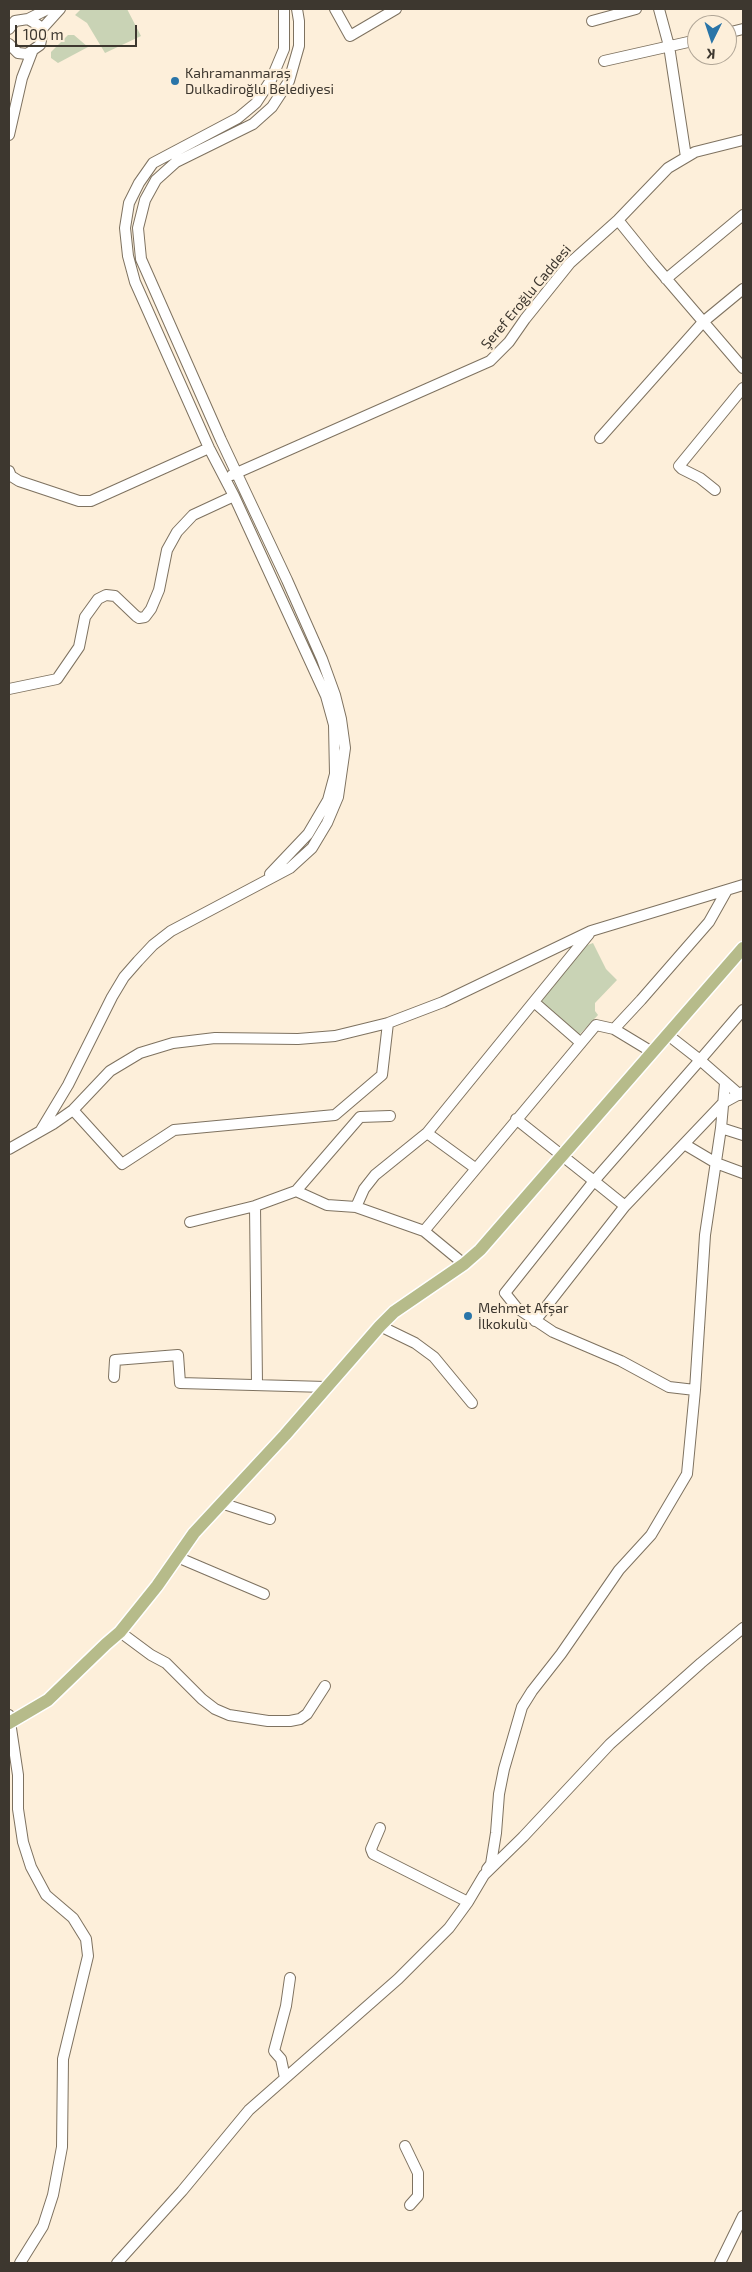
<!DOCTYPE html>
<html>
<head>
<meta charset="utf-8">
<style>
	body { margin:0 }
	#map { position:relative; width:752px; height:2272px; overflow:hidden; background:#fdefda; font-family:"Exo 2",sans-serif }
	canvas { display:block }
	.frame { position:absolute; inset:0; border:10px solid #3d372f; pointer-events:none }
	.north { position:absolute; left:687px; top:15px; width:50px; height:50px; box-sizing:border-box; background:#fdefda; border:1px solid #b0a596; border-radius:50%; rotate:184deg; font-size:14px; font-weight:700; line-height:20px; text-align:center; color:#3d372f }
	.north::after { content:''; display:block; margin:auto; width:18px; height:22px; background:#2a75a8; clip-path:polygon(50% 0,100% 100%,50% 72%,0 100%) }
	.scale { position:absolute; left:15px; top:25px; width:122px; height:22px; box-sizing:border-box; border:2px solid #3d372f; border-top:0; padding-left:6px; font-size:15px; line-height:18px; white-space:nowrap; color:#3d372f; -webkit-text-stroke:4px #fdefda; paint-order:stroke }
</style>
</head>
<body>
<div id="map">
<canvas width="752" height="2272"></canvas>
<div class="frame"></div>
<div class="north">K</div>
<div class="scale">100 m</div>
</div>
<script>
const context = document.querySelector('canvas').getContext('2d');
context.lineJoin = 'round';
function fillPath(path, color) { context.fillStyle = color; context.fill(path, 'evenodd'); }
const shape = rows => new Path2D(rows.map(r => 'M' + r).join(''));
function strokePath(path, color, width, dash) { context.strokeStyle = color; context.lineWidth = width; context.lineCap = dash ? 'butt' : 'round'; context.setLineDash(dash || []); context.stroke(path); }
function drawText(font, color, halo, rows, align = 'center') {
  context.font = font + ' "Exo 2",sans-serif'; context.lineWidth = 4.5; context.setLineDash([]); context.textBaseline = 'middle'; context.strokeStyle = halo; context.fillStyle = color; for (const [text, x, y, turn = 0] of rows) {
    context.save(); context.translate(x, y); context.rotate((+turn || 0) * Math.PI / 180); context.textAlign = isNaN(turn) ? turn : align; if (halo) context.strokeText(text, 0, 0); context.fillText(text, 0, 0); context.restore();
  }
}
const green = shape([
	[81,9,127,9,141,36,105,53,87,23,75,15],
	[68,35,74,35,88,47,58,63,51,58,51,52],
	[593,943,606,969,617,980,595,1003,595,1011,598,1015,579,1035,541,1002,585,946]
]);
const minor = shape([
	[335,9,350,36,396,9],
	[659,9,669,46,686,157],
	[28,19,48,9],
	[592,21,636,9],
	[9,29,15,21,28,19,38,25,42,35,40,45,27,54,18,53,9,44],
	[41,30,60,9],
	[727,33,743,29],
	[604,61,697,40],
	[9,135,22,78,32,52],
	[618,220,652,262,743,368],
	[666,279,743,215],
	[600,438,703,322,743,289],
	[9,471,11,476,19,481,79,501,91,501,209,448],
	[232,475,490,361,509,342,525,319,570,263,618,220,668,168,695,152,743,140],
	[715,490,700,478,682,469,679,466,743,388],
	[9,689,57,679,79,647,85,617,98,599,106,595,115,596,136,616,139,618,145,617,151,609,159,590,167,550,177,532,193,515,234,496],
	[270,874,308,834,328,800,335,774,334,725,326,696,234,496,209,448,135,282,128,256,125,228,129,203,139,183,153,163,238,118,256,103,271,80,284,49,284,9],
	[534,1002,581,1043],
	[614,1029,652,1052],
	[740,1095,700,1060,743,1010],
	[73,1110,122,1164,174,1130,335,1115,382,1075,388,1023],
	[516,1119,594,1181,505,1293,517,1308,553,1332,621,1361,669,1387,695,1390],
	[721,1128,743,1135],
	[41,1130,68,1085,112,997,124,977,138,961,153,945,171,931,290,868,312,848,327,823,338,797,345,748,341,719,335,695,322,659,287,580,221,440,141,259,138,228,145,200,156,180,176,162,253,124,272,107,289,81,299,46,299,21,297,9],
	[427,1133,475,1168],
	[684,1144,716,1163,743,1173],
	[9,1149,53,1124,73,1110,110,1071,140,1053,173,1043,215,1038,298,1039,335,1036,388,1023,443,1002,591,931,743,885],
	[296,1191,360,1117,390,1116],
	[255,1206,257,1384],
	[625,1206,594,1181,700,1060,668,1035],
	[356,1207,364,1189,375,1175,427,1133,589,934],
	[190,1222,255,1206,296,1191,327,1205,356,1207,424,1231],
	[464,1264,424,1231,596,1025,614,1029,641,1000,709,922,727,890],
	[535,1321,625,1206,723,1103,743,1092],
	[380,1326,415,1343,434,1357,472,1403],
	[114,1377,115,1360,178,1355,180,1383,326,1387],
	[221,1503,270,1519],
	[177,1557,264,1594],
	[120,1632,151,1655,166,1663,202,1699,215,1709,229,1715,268,1721,290,1721,300,1719,307,1714,325,1686],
	[9,1715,18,1775,18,1809,23,1842,31,1867,46,1895,73,1918,86,1939,88,1956,63,2059,62,2147,53,2195,43,2226,20,2263],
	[380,1828,371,1849,373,1854,468,1902],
	[487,1869,491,1864,496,1833,499,1794,504,1769,522,1707,532,1691,561,1654,619,1570,651,1535,687,1474,695,1390,705,1235,721,1128,725,1083],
	[285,2078,281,2059,274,2051,286,2006,290,1978],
	[405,2146,418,2173,418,2196,410,2205],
	[117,2263,182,2191,249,2110,398,1979,449,1928,468,1902,484,1875,523,1837,610,1744,701,1663,743,1628],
	[720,2263,743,2216]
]);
const major = shape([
	[9,1723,48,1700,106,1644,120,1632,157,1586,194,1533,285,1435,380,1326,394,1312,464,1264,480,1250,743,948]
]);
const markers = [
	[175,81,5,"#2a75a8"],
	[468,1316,5,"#2a75a8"]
];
const poiNames = [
	["Kahramanmaraş",185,73],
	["Dulkadiroğlu Belediyesi",185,89],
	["Mehmet Afşar",478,1308],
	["İlkokulu",478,1324]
];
const streetNames = [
	["Şeref Eroğlu Caddesi",526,297,-50]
];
fillPath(green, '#c9d3b5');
strokePath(minor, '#7e7260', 12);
strokePath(major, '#fff', 15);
strokePath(minor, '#fff', 10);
strokePath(major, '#b6bb8a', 12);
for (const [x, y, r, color] of markers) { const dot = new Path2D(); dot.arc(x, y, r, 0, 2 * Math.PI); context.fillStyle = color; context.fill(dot); strokePath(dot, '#fdefda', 2); }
drawText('14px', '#3d372f', '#fdefda', poiNames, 'left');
drawText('14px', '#3d372f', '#fdefda', streetNames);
</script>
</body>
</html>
